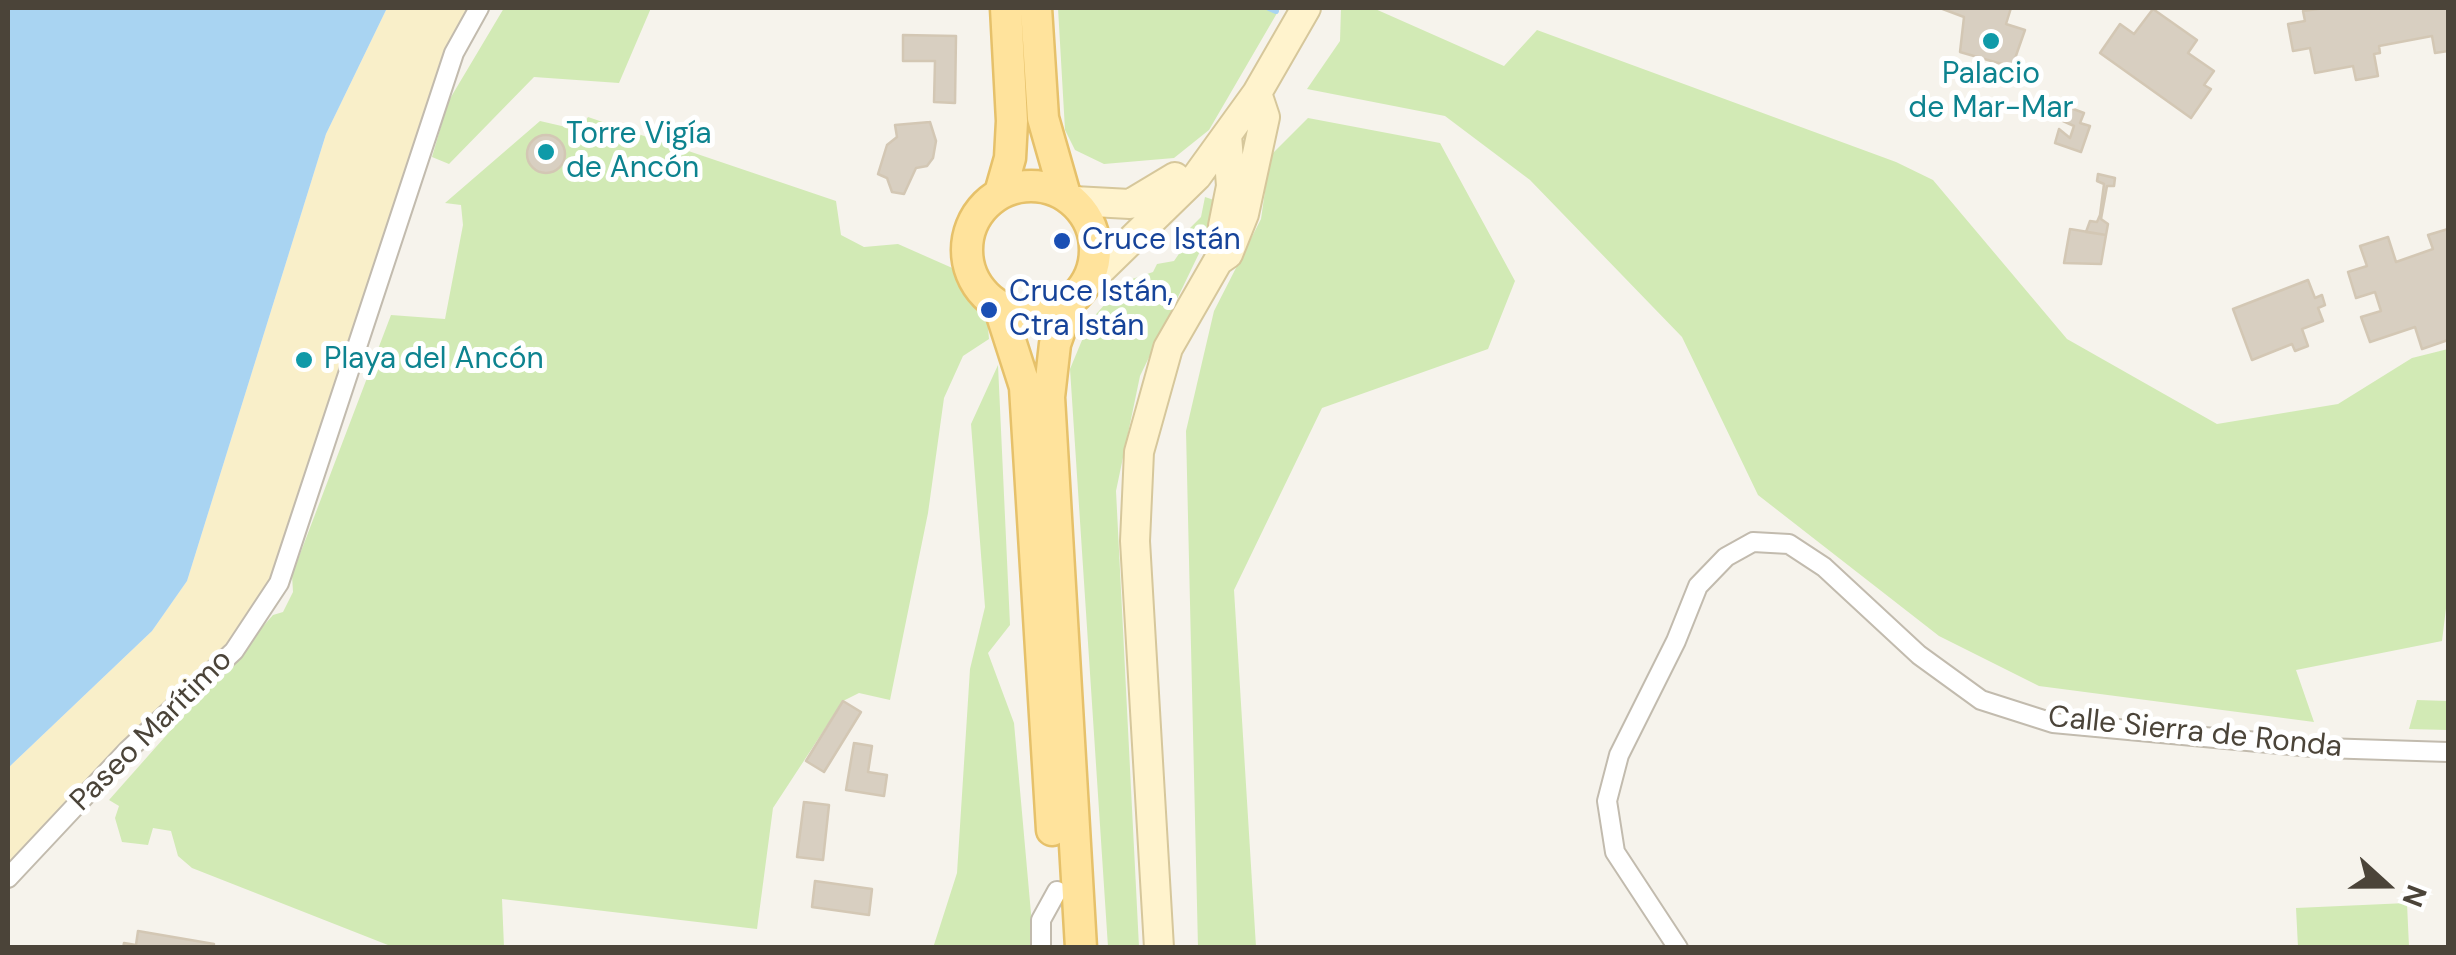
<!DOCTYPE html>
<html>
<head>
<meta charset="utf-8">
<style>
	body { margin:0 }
	#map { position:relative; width:2456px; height:955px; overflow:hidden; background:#f6f3ec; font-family:"DM Sans",sans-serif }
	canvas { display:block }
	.frame { position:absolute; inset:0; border:10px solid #4b4439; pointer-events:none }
	.north { position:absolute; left:2336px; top:835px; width:100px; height:100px; -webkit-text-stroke:8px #fff; paint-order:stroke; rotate:111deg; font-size:28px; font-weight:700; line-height:40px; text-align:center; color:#4b4439 }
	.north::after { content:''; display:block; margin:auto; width:35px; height:45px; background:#4b4439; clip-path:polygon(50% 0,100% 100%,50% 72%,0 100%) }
</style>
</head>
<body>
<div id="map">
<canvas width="2456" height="955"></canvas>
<div class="frame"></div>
<div class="north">N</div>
</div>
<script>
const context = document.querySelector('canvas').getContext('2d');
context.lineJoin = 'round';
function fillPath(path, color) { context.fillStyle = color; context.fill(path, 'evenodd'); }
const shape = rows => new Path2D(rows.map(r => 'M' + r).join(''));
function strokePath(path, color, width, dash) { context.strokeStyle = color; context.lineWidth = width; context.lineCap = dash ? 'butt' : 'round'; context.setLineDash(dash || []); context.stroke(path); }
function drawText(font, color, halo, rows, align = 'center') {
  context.font = font + ' "DM Sans",sans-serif'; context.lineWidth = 10; context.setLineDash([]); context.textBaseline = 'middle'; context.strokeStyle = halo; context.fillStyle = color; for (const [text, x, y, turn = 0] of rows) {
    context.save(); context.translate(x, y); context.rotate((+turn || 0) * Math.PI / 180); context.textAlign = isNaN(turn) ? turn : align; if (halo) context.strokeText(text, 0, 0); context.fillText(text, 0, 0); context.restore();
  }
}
const green = shape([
	[504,8,651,8,619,83,534,77,449,164,432,157,448,102],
	[1058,8,1280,8,1209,130,1174,158,1104,164,1075,150,1065,130],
	[1341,8,1373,8,1504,66,1537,30,1896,162,1933,180,2067,339,2217,424,2338,404,2412,358,2448,349,2448,592,2442,641,2296,670,2314,722,2039,686,1939,636,1758,495,1682,337,1530,180,1445,116,1307,89,1340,41],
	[588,117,836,201,841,235,864,247,898,244,984,282,989,339,963,356,944,398,928,513,890,700,859,693,843,701,773,808,757,929,502,899,504,947,393,947,192,868,178,856,171,831,153,828,148,845,122,842,115,818,119,806,109,800,273,615,283,612,293,592,292,575,391,315,445,319,463,225,461,205,445,203,540,121,579,130],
	[1308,118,1440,143,1515,281,1488,349,1322,408,1234,590,1256,947,1198,948,1186,431,1214,311,1261,219,1270,156],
	[1205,197,1217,201,1217,216,1140,376,1116,491,1139,947,1108,947,1070,369,1090,321,1114,294,1114,285,1153,272,1157,264,1174,261,1192,235,1190,228,1201,217],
	[998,365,1010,625,988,653,1014,723,1034,947,933,948,957,873,970,669,985,607,971,424],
	[2417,700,2448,701,2448,730,2409,729],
	[2407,903,2409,947,2298,947,2296,908]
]);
const sand = shape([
	[387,8,479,8,279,583,234,651,8,878,8,768,152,631,187,581,326,134]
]);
const water = shape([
	[8,8,387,8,326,134,187,581,152,631,8,768]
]);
const stream = shape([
	[1269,8,1276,11]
]);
const building = shape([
	[1940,8,2011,8,2006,24,2025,30,2012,67,1960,52,1964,17,1940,8],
	[2325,8,2448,8,2448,51,2435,53,2432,36,2379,46,2380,53,2374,54,2378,76,2356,80,2353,66,2315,73,2310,48,2293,51,2288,24,2305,21,2303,11,2325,8],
	[2153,9,2197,40,2188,53,2214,71,2204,85,2211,89,2191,118,2100,53,2120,24,2134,34,2153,9],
	[903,35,956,36,955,103,934,102,935,61,903,61,903,35],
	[2068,107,2084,113,2080,123,2090,126,2081,152,2055,143,2059,129,2070,138,2074,126,2063,121,2068,107],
	[930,122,936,141,933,158,927,166,916,168,904,194,892,192,887,178,878,174,887,145,897,137,895,125,930,122],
	'527 154a19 19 0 1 1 38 0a19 19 0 1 1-38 0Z',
	[2098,174,2115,178,2114,186,2107,186,2101,219,2108,224,2106,235,2086,232,2090,221,2097,222,2100,215,2104,184,2097,181,2098,174],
	[2070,229,2106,235,2101,264,2064,263,2070,229],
	[2448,229,2448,340,2422,349,2415,327,2370,342,2361,317,2381,311,2375,292,2356,298,2348,272,2367,266,2360,246,2388,237,2396,262,2433,249,2428,235,2448,229],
	[2308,280,2315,298,2322,295,2325,305,2318,308,2323,321,2302,329,2308,346,2295,351,2292,344,2252,360,2233,309,2308,280],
	[843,701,861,712,824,772,806,761,843,701],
	[854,743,872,746,868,772,887,775,884,796,846,790,854,743],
	[804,802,829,805,823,860,797,857,804,802],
	[815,881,872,889,869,915,812,907,815,881],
	[138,931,214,944,213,948,123,948,124,943,136,945,138,931]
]);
const street = shape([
	[8,878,128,750,234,651,279,583,454,53,479,8],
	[1041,948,1041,920,1057,891],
	[1678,948,1615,852,1607,801,1619,755,1676,641,1698,586,1726,557,1753,542,1789,544,1824,567,1919,655,1981,700,2053,723,2323,748,2448,752]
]);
const secondary = shape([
	[1074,201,1130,204,1175,177],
	[1223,226,1231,186,1227,135],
	[1081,289,1197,176,1257,93,1306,8],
	[1159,948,1135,541,1139,452,1168,348,1218,261,1228,254,1244,214,1265,117,1257,93]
]);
const primary = shape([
	[1036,8,1043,118,1065,195],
	'967 250a64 64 0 1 1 128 0a64 64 0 1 1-128 0Z',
	[1000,193,1010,158,1012,121,1006,8],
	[1071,299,1055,344,1049,397,1081,948],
	[999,306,1025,387,1052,830]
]);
const markers = [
	[1991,41,10,"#0f9aa8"],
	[546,152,10,"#0f9aa8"],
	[1062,241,10,"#1a4fb4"],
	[989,310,10,"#1a4fb4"],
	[304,360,10,"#0f9aa8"]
];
const cultureNames = [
	["Palacio",1991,75,"center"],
	["de Mar-Mar",1991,109,"center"],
	["Torre Vigía",566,135],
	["de Ancón",566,169],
	["Playa del Ancón",324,360]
];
const transitNames = [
	["Cruce Istán",1082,241],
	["Cruce Istán,",1009,293],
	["Ctra Istán",1009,327]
];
const streetNames = [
	["Paseo Marítimo",152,731,-45],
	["Calle Sierra de Ronda",2195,733,6]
];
fillPath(green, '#d2eab5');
fillPath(sand, '#f9efc9');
fillPath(water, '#a9d4f2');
strokePath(stream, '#a9d4f2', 6);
fillPath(building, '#d8cfc1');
strokePath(building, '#d3c7b4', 2.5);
strokePath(street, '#c2bbae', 22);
strokePath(secondary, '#d6c79b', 32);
strokePath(primary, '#e6c16a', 35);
strokePath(street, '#fff', 18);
strokePath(secondary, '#fff3cd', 28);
strokePath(primary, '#ffe39c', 30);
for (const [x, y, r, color] of markers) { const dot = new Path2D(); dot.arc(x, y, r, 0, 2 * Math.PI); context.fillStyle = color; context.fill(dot); strokePath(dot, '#fff', 4); }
drawText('30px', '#0d838f', '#fff', cultureNames, 'left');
drawText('30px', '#164399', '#fff', transitNames, 'left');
drawText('30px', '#4b4439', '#fff', streetNames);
</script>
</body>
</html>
